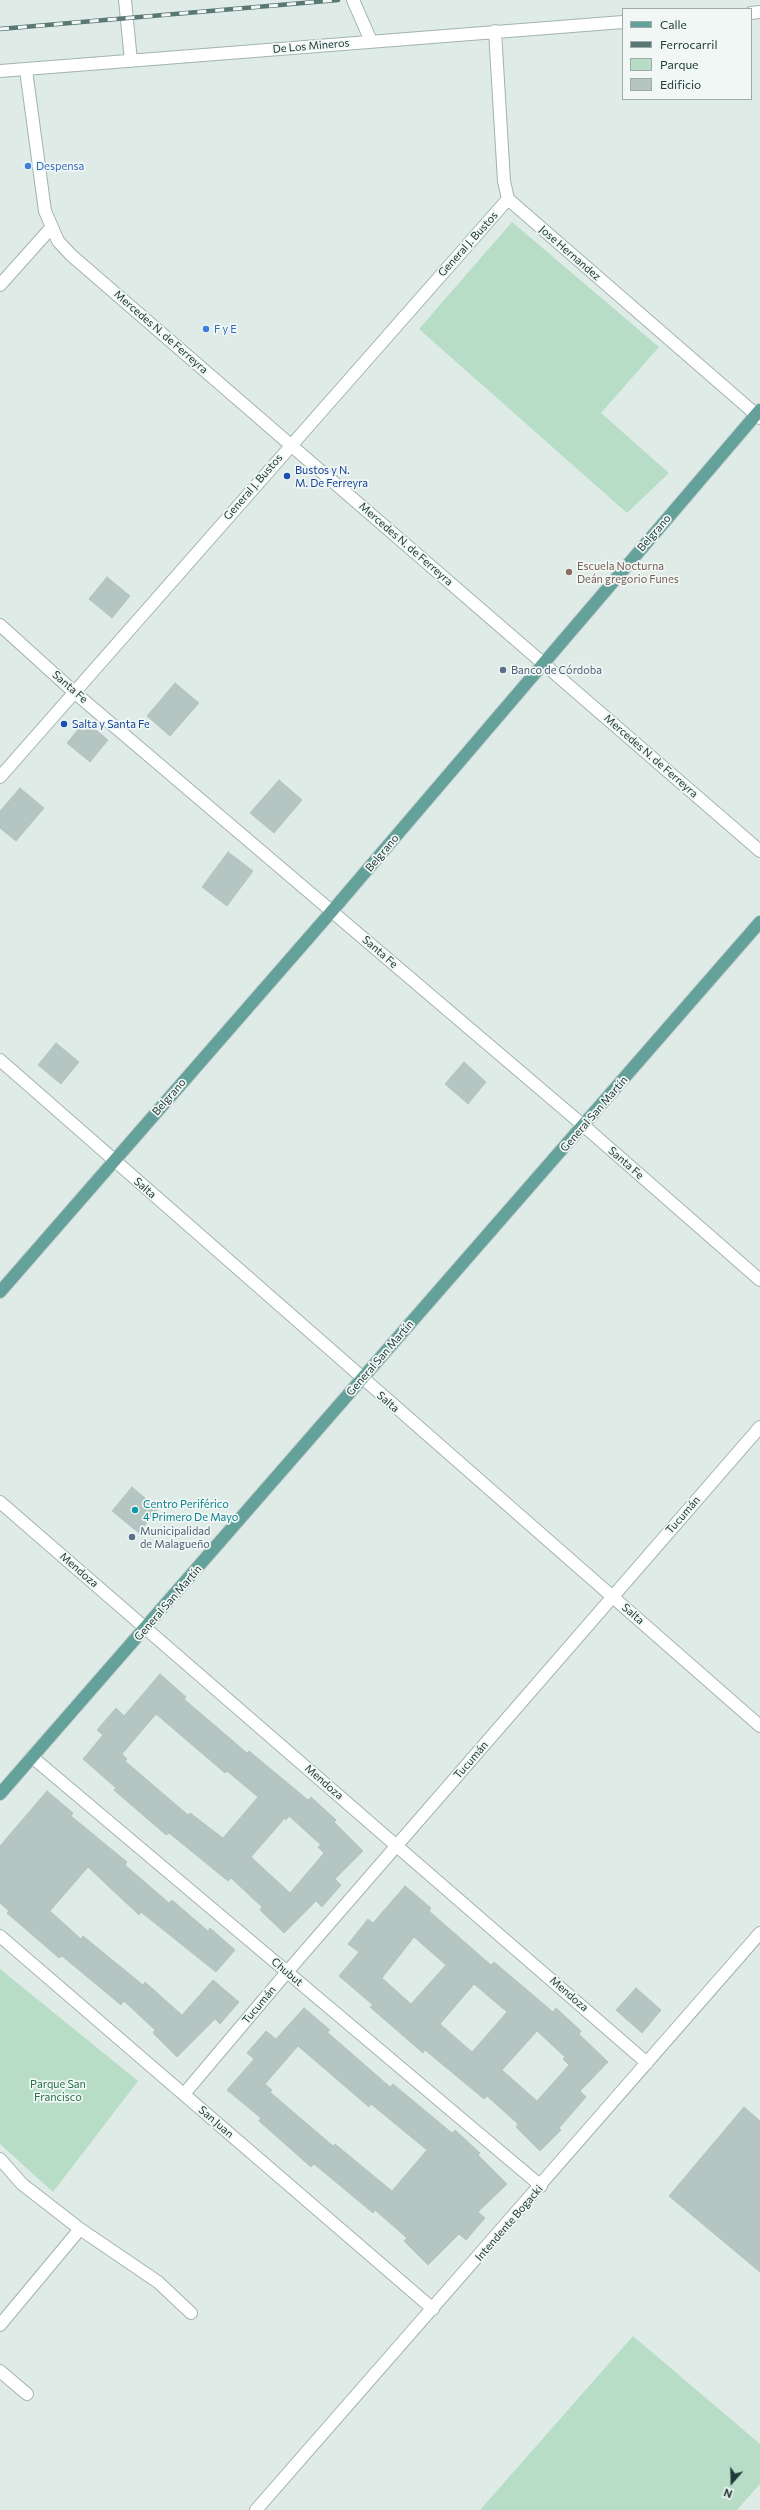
<!DOCTYPE html>
<html>
<head>
<meta charset="utf-8">
<style>
	body { margin:0 }
	#map { position:relative; width:760px; height:2510px; overflow:hidden; background:#dfebe7; font-family:Commissioner,sans-serif }
	canvas { display:block }
	.legend { position:absolute; left:622px; top:8px; width:130px; height:92px; box-sizing:border-box; background:#f0f7f5; border:1px solid #9daca9; margin:0; padding:5px 7px; list-style:none; font-size:12px; color:#203b38 }
	.legend li { display:flex; align-items:center; gap:8px; height:20px }
	.legend b { width:20px; border:1px solid #9daca9 }
	.north { position:absolute; left:712px; top:2462px; width:40px; height:40px; -webkit-text-stroke:3px #f0f7f5; paint-order:stroke; rotate:200deg; font-size:11px; font-weight:700; line-height:16px; text-align:center; color:#203b38 }
	.north::after { content:''; display:block; margin:auto; width:14px; height:18px; background:#203b38; clip-path:polygon(50% 0,100% 100%,50% 72%,0 100%) }
</style>
</head>
<body>
<div id="map">
<canvas width="760" height="2510"></canvas>
<ul class="legend">
<li><b style="height:5px;background:#63a19a"></b>Calle</li>
<li><b style="height:5px;background:#5a7773"></b>Ferrocarril</li>
<li><b style="height:11px;background:#b7ddc7"></b>Parque</li>
<li><b style="height:11px;background:#b5c5c1"></b>Edificio</li>
</ul>
<div class="north">N</div>
</div>
<script>
const context = document.querySelector('canvas').getContext('2d');
context.lineJoin = 'round';
function fillPath(path, color) { context.fillStyle = color; context.fill(path, 'evenodd'); }
const shape = rows => new Path2D(rows.map(r => 'M' + r).join(''));
function strokePath(path, color, width, dash) { context.strokeStyle = color; context.lineWidth = width; context.lineCap = dash ? 'butt' : 'round'; context.setLineDash(dash || []); context.stroke(path); }
function drawText(font, color, halo, rows, align = 'center') {
  context.font = font + ' Commissioner,sans-serif'; context.lineWidth = 3.5; context.setLineDash([]); context.textBaseline = 'middle'; context.strokeStyle = halo; context.fillStyle = color; for (const [text, x, y, turn = 0] of rows) {
    context.save(); context.translate(x, y); context.rotate((+turn || 0) * Math.PI / 180); context.textAlign = isNaN(turn) ? turn : align; if (halo) context.strokeText(text, 0, 0); context.fillText(text, 0, 0); context.restore();
  }
}
const green = shape([
	[512,222,659,347,601,413,669,473,627,513,419,329],
	[0,1969,138,2081,53,2192,0,2144],
	[633,2336,760,2444,760,2484,737,2510,480,2510]
]);
const building = shape([
	[107,577,130,596,112,618,89,599,107,577],
	[175,683,199,703,170,736,147,716,175,683],
	[85,721,108,740,90,762,67,743,85,721],
	[279,780,302,800,274,833,250,813,279,780],
	[20,788,44,808,16,841,0,828,0,811,20,788],
	[228,852,253,871,227,906,202,887,228,852],
	[56,1043,79,1062,61,1084,38,1065,56,1043],
	[464,1062,486,1082,468,1104,445,1084,464,1062],
	[132,1487,158,1509,139,1533,112,1511,132,1487],
	[160,1674,186,1697,184,1699,247,1753,249,1751,308,1800,311,1797,336,1820,334,1822,363,1851,335,1879,341,1885,322,1907,316,1901,284,1933,260,1910,262,1907,231,1878,228,1881,169,1833,166,1835,114,1790,116,1788,83,1759,103,1735,97,1730,116,1708,124,1716,160,1674],
	[156,1714,225,1773,227,1771,258,1797,223,1838,190,1813,188,1815,125,1761,127,1759,122,1754,156,1714],
	[289,1816,321,1845,318,1847,324,1853,290,1893,251,1857,285,1818,286,1820,289,1816],
	[47,1791,73,1813,71,1816,127,1862,125,1865,169,1903,172,1900,208,1931,210,1928,235,1950,216,1972,141,1912,139,1915,88,1867,50,1911,81,1939,83,1936,143,1985,145,1982,182,2015,213,1980,239,2002,220,2024,215,2019,177,2057,153,2033,155,2030,124,2001,121,2005,62,1956,59,1958,7,1913,9,1911,0,1903,0,1846,47,1791],
	[405,1886,431,1908,429,1911,491,1965,494,1962,553,2012,556,2008,581,2031,579,2034,608,2062,580,2091,586,2097,559,2128,561,2130,540,2151,516,2127,518,2124,487,2096,484,2099,425,2050,423,2053,370,2007,373,2005,339,1976,359,1952,348,1944,368,1919,373,1923,405,1886],
	[414,1937,446,1965,411,2004,382,1978,414,1937],
	[474,1984,507,2012,472,2052,440,2024,474,1984],
	[537,2031,565,2057,563,2059,569,2065,537,2101,502,2070,537,2031],
	[636,1988,661,2010,642,2033,616,2010,636,1988],
	[304,2008,330,2030,327,2032,390,2087,393,2084,452,2133,455,2130,480,2153,478,2155,507,2184,478,2212,485,2218,466,2240,459,2234,428,2265,404,2241,407,2238,375,2210,373,2213,314,2164,311,2167,259,2121,261,2118,227,2090,254,2059,247,2053,266,2031,276,2039,304,2008],
	[298,2046,369,2107,371,2104,427,2150,392,2191,335,2144,333,2146,270,2092,272,2090,265,2084,298,2046],
	[744,2107,760,2121,760,2272,669,2196,744,2107]
]);
const minor = shape([
	[125,0,131,61],
	[353,0,371,41],
	[751,13,760,12],
	[495,31,504,181,508,199,760,418],
	[26,70,45,211,58,241,71,255,760,851],
	[0,71,623,22],
	[0,285,51,228],
	[0,625,74,692,584,1126,760,1280],
	[0,777,508,199],
	[0,1060,760,1726],
	[0,1502,647,2063],
	[32,1757,541,2186],
	[0,1936,433,2309],
	[184,2094,287,1972,760,1427],
	[0,2159,22,2184,80,2229,158,2282,191,2313],
	[0,2325,80,2229],
	[0,2371,27,2394],
	[256,2510,760,1933]
]);
const major = shape([
	[0,1292,332,911,760,410],
	[0,1794,760,922]
]);
const rail = shape([
	[0,29,338,0]
]);
const markers = [
	[28,166,4,"#3f7fe0"],
	[206,329,4,"#3f7fe0"],
	[287,476,4,"#1a4fb4"],
	[569,572,4,"#8d6e63"],
	[503,670,4,"#5c6f8a"],
	[64,724,4,"#1a4fb4"],
	[135,1510,4,"#0f9aa8"],
	[132,1537,4,"#5c6f8a"]
];
const streetNames = [
	["De Los Mineros",311,46,-5],
	["General J. Bustos",468,244,-48],
	["Jose Hernandez",570,253,41],
	["Mercedes N. de Ferreyra",161,332,41],
	["General J. Bustos",253,487,-49],
	["Belgrano",654,533,-49],
	["Mercedes N. de Ferreyra",406,544,41],
	["Santa Fe",70,687,41],
	["Mercedes N. de Ferreyra",651,756,41],
	["Belgrano",382,853,-50],
	["Santa Fe",380,952,41],
	["Belgrano",169,1097,-49],
	["General San Martín",594,1114,-49],
	["Santa Fe",626,1163,41],
	["Salta",145,1188,41],
	["General San Martín",380,1358,-49],
	["Salta",388,1402,41],
	["Tucumán",683,1515,-49],
	["Mendoza",79,1570,41],
	["General San Martín",168,1603,-49],
	["Salta",633,1614,41],
	["Tucumán",471,1760,-49],
	["Mendoza",324,1782,41],
	["Chubut",287,1972,40],
	["Mendoza",569,1994,41],
	["Tucumán",259,2005,-50],
	["San Juan",216,2122,41],
	["Intendente Bogacki",509,2223,-49]
];
const shopNames = [
	["Despensa",36,166],
	["F y E",214,329]
];
const transitNames = [
	["Bustos y N.",295,470],
	["M. De Ferreyra",295,483],
	["Salta y Santa Fe",72,724]
];
const educationNames = [
	["Escuela Nocturna",577,566],
	["Deán gregorio Funes",577,579]
];
const serviceNames = [
	["Banco de Córdoba",511,670],
	["Municipalidad",140,1531],
	["de Malagueño",140,1544]
];
const cultureNames = [
	["Centro Periférico",143,1504],
	["4 Primero De Mayo",143,1517]
];
const parkNames = [
	["Parque San",58,2084],
	["Francisco",58,2097]
];
fillPath(green, '#b7ddc7');
fillPath(building, '#b5c5c1');
strokePath(building, '#b2c4bf', 1);
strokePath(minor, '#a2b3af', 14);
strokePath(major, '#c1c8c7', 14);
strokePath(minor, '#fff', 12);
strokePath(major, '#63a19a', 12);
strokePath(rail, '#5a7773', 4.5);
strokePath(rail, '#f0f7f5', 3, [9]);
for (const [x, y, r, color] of markers) { const dot = new Path2D(); dot.arc(x, y, r, 0, 2 * Math.PI); context.fillStyle = color; context.fill(dot); strokePath(dot, '#f0f7f5', 1.5); }
drawText('11px', '#203b38', '#f0f7f5', streetNames);
drawText('11px', '#366cbe', '#f0f7f5', shopNames, 'left');
drawText('11px', '#164399', '#f0f7f5', transitNames, 'left');
drawText('11px', '#785e54', '#f0f7f5', educationNames, 'left');
drawText('11px', '#4e5e75', '#f0f7f5', serviceNames, 'left');
drawText('11px', '#0d838f', '#f0f7f5', cultureNames, 'left');
drawText('11px', '#2a7250', '#f0f7f5', parkNames);
</script>
</body>
</html>
